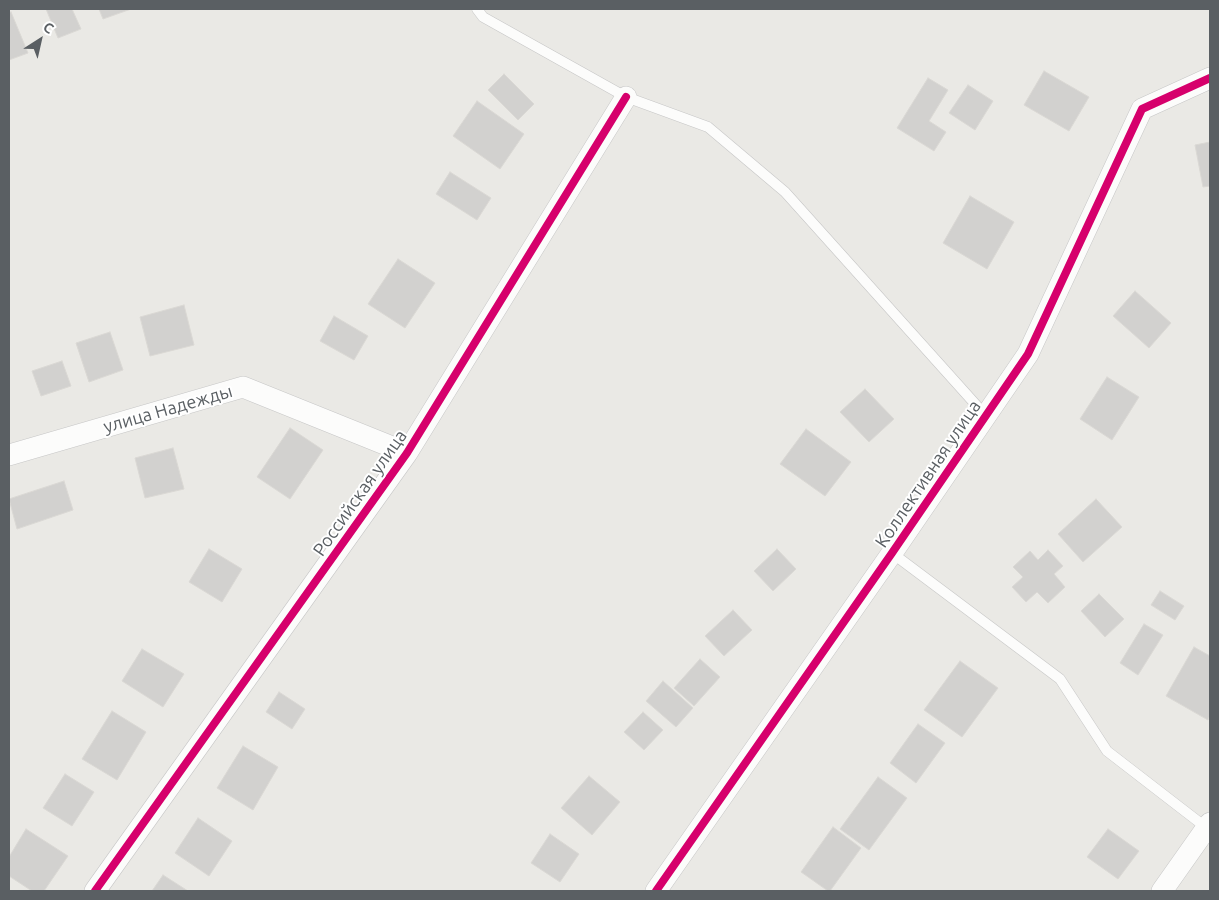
<!DOCTYPE html>
<html>
<head>
<meta charset="utf-8">
<style>
	body { margin:0 }
	#map { position:relative; width:1219px; height:900px; overflow:hidden; background:#eae9e5; font-family:Ubuntu,sans-serif }
	canvas { display:block }
	.frame { position:absolute; inset:0; border:10px solid #5a5f63; pointer-events:none }
	.north { position:absolute; left:15px; top:15px; width:50px; height:50px; -webkit-text-stroke:4px #fff; paint-order:stroke; rotate:35deg; font-size:14px; font-weight:700; line-height:20px; text-align:center; color:#5a5f63 }
	.north::after { content:''; display:block; margin:auto; width:18px; height:22px; background:#5a5f63; clip-path:polygon(50% 0,100% 100%,50% 72%,0 100%) }
</style>
</head>
<body>
<div id="map">
<canvas width="1219" height="900"></canvas>
<div class="frame"></div>
<div class="north">С</div>
</div>
<script>
const context = document.querySelector('canvas').getContext('2d');
context.lineJoin = 'round';
function fillPath(path, color) { context.fillStyle = color; context.fill(path, 'evenodd'); }
const shape = rows => new Path2D(rows.map(r => 'M' + r).join(''));
function strokePath(path, color, width, dash) { context.strokeStyle = color; context.lineWidth = width; context.lineCap = dash ? 'butt' : 'round'; context.setLineDash(dash || []); context.stroke(path); }
function drawText(font, color, halo, rows, align = 'center') {
  context.font = font + ' Ubuntu,sans-serif'; context.lineWidth = 4; context.setLineDash([]); context.textBaseline = 'middle'; context.strokeStyle = halo; context.fillStyle = color; for (const [text, x, y, turn = 0] of rows) {
    context.save(); context.translate(x, y); context.rotate((+turn || 0) * Math.PI / 180); context.textAlign = isNaN(turn) ? turn : align; if (halo) context.strokeText(text, 0, 0); context.fillText(text, 0, 0); context.restore();
  }
}
const building = shape([
	[46,9,72,9,81,29,58,38,46,9],
	[99,9,131,9,103,19,99,9],
	[11,12,28,53,9,60,9,13,11,12],
	[1044,71,1089,97,1069,131,1024,105,1044,71],
	[504,74,534,104,518,120,488,90,504,74],
	[928,78,948,90,929,121,946,132,934,151,897,128,928,78],
	[968,85,993,101,975,130,949,113,968,85],
	[477,101,524,134,500,169,453,136,477,101],
	[1210,142,1210,186,1203,187,1195,145,1210,142],
	[450,172,491,198,477,220,436,194,450,172],
	[970,196,1014,222,987,269,943,243,970,196],
	[398,259,435,283,405,328,368,304,398,259],
	[1135,291,1171,323,1149,348,1113,316,1135,291],
	[184,305,194,345,150,356,140,317,184,305],
	[334,316,368,336,354,360,320,341,334,316],
	[110,332,123,370,89,382,76,343,110,332],
	[62,361,71,386,41,396,32,371,62,361],
	[1107,377,1139,397,1112,440,1080,419,1107,377],
	[865,389,894,419,869,442,840,412,865,389],
	[290,428,323,450,290,499,257,477,290,428],
	[806,429,851,462,825,496,780,464,806,429],
	[173,448,184,489,145,498,135,458,173,448],
	[64,481,73,510,17,529,9,499,64,481],
	[1096,499,1122,527,1083,562,1058,534,1096,499],
	[209,549,242,569,222,602,189,582,209,549],
	[777,549,796,569,773,591,754,571,777,549],
	[1048,550,1063,566,1054,574,1065,587,1048,603,1037,592,1026,602,1012,587,1023,577,1013,567,1030,551,1038,560,1048,550],
	[1160,591,1184,606,1175,620,1151,605,1160,591],
	[1099,594,1124,619,1105,637,1081,611,1099,594],
	[733,610,752,630,724,656,705,636,733,610],
	[1144,624,1163,635,1138,675,1120,663,1144,624],
	[1194,647,1210,656,1210,715,1208,720,1166,696,1194,647],
	[142,649,184,674,163,707,122,681,142,649],
	[700,659,720,677,694,706,674,688,700,659],
	[960,661,998,688,962,737,924,710,960,661],
	[663,681,693,708,676,727,646,701,663,681],
	[279,692,305,709,292,729,266,712,279,692],
	[112,711,146,732,117,780,82,759,112,711],
	[643,712,663,730,644,750,624,732,643,712],
	[918,724,945,743,916,783,890,763,918,724],
	[243,746,278,767,253,810,217,788,243,746],
	[65,774,94,792,72,826,43,808,65,774],
	[589,776,620,802,592,835,561,808,589,776],
	[878,777,907,798,869,850,840,829,878,777],
	[198,818,232,841,209,876,175,853,198,818],
	[833,827,861,848,830,891,828,891,801,872,833,827],
	[26,829,68,856,44,891,32,891,9,876,9,857,26,829],
	[1108,829,1139,851,1118,879,1087,857,1108,829],
	[550,834,579,854,560,882,531,863,550,834],
	[163,875,188,891,152,891,163,875]
]);
const service = shape([
	[477,9,483,17,626,97,708,127,785,192,986,416],
	[892,553,1060,679,1107,751,1208,829]
]);
const minor = shape([
	[9,455,243,387,407,453],
	[95,891,407,453,626,97],
	[656,891,892,553,1028,354,1142,109,1210,78],
	[1162,891,1210,823]
]);
const cycleway = shape([
	[95,891,407,453,626,97],
	[656,891,892,553,1028,354,1142,109,1210,78]
]);
const streetNames = [
	["улица Надежды",168,409,-16],
	["Коллективная улица",928,474,-56],
	["Российская улица",360,493,-55]
];
fillPath(building, '#d2d1cf');
strokePath(building, '#dad8d4', 1);
strokePath(service, '#c6c6c6', 11);
strokePath(minor, '#c6c6c6', 22);
strokePath(service, '#fcfcfb', 10);
strokePath(minor, '#fcfcfb', 21);
strokePath(cycleway, '#d6006c', 8);
drawText('18px', '#5a5f63', '#fff', streetNames);
</script>
</body>
</html>
